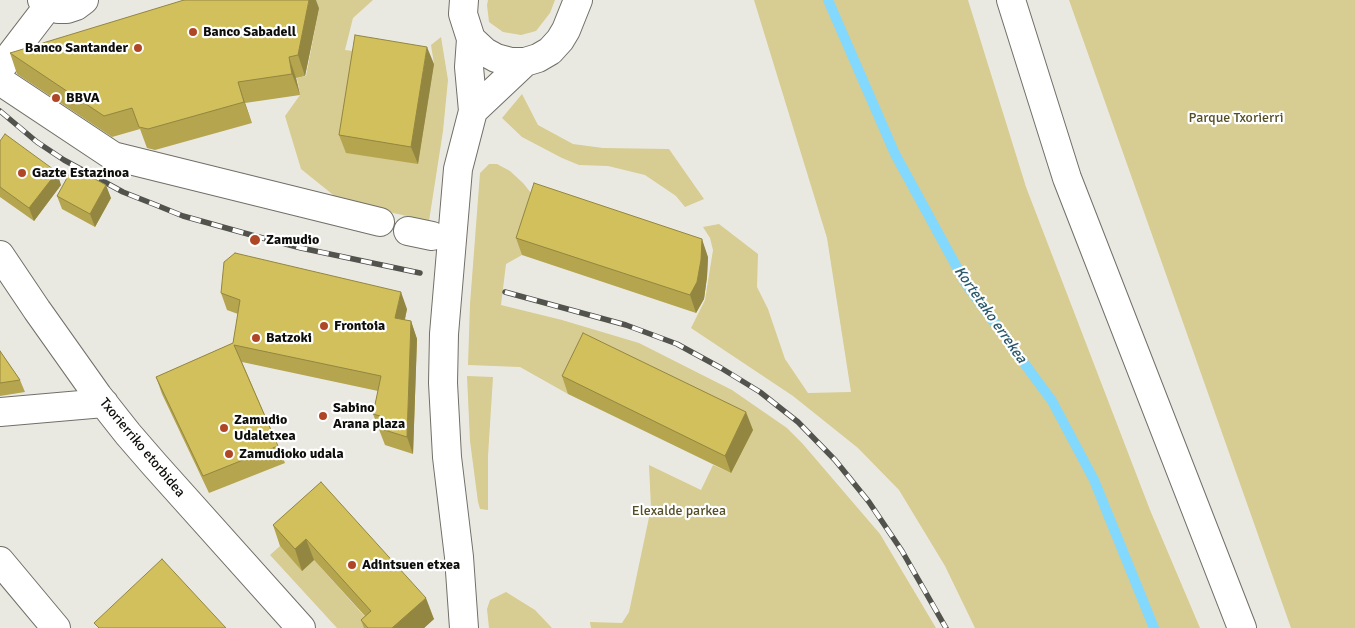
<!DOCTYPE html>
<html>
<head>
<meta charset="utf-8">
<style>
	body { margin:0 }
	canvas { display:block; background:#eae9e1 }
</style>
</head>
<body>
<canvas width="1355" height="628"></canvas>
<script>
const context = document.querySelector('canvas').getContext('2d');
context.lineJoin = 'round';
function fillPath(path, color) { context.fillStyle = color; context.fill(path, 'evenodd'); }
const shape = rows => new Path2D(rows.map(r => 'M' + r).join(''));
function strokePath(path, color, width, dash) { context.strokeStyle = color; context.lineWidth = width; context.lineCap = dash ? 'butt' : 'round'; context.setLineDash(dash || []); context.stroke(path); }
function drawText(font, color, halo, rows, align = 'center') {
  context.font = font + ' Signika,sans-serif'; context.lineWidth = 4.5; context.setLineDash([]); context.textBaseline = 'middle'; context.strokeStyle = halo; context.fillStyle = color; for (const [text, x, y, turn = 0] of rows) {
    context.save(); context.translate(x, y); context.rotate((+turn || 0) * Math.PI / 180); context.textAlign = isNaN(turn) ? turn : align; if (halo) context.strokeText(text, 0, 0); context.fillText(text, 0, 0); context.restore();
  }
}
const green = shape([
	[316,0,373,0,353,18,345,50,361,52,418,164,434,64,431,45,441,37,448,80,443,131,429,221,362,206,337,198,301,169,285,116,300,95,297,78,306,76,319,8],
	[488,0,555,0,550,13,536,31,521,35,503,32,489,22,487,5],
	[754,0,968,0,1026,187,1150,510,1200,628,975,628,945,566,899,490,858,448,793,396,691,328,705,300,713,250,710,238,703,227,719,224,758,254,757,287,768,309,785,359,808,393,851,392,827,238],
	[1069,0,1355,0,1355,628,1291,628],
	[522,94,538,125,573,144,603,148,669,149,704,199,685,207,676,196,645,175,608,166,579,165,562,158,522,137,502,118],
	[489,164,497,164,510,171,523,183,531,193,535,208,522,255,506,264,501,305,562,320,639,343,732,390,787,428,802,443,880,534,936,628,591,628,590,622,622,623,629,612,651,508,649,465,701,490,713,465,731,473,589,351,568,394,520,367,468,365,470,304,480,173],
	[467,376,493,377,488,456,488,510,480,509,478,502,470,441],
	[280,546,302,570,314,560,375,628,337,628,270,555],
	[506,592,535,610,552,628,489,628,487,609,490,600]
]);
const stream = shape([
	[828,0,895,154,966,284,1052,401,1094,480,1154,628]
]);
const minor = shape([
	[42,0,49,5,58,9,67,9,76,6,84,0],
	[464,0,463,14,471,39,485,52,496,58,511,62,525,62,538,58,550,51,560,40,566,30,578,0],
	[1011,0,1067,178,1242,628],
	[0,69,49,5],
	[0,81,113,156,380,222],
	[473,111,525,62],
	[408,231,432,236],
	[0,255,37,310,98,396,128,434,154,464,301,628],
	[0,412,104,403],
	[0,561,56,628],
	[464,628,459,557,447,457,443,383,444,334,458,169,473,111,469,67,471,39]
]);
const rail = shape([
	[0,111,37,142,64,160,123,192,156,205,183,216,255,236,301,248,420,273],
	[505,292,626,325,677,344,721,368,760,392,798,422,835,460,869,502,902,551,946,628]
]);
const wall = shape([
	[319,8,305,76,296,78,300,95,245,103,252,123,155,150,147,148,140,129,112,137,17,74,10,53],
	[434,64,418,164,346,153,339,135],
	[0,141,61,185,34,221,0,197],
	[57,196,111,198,95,227,62,209],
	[516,238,708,257,707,277,704,299,696,313,522,255],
	[221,293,407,309,405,320,411,321,417,339,413,454,385,445,373,414,378,391,242,362,278,446,285,463,209,493,162,394,156,377,233,343,238,314,227,310],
	[0,351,20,380,25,392,0,396],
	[562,376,753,430,731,473,568,394],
	[321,482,434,619,424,628,364,628,361,620,365,616,314,560,302,571,280,546,273,525]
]);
const shadedWall = shape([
	[309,0,316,0,319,8,305,76,298,55],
	[427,47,434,64,418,164,411,147],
	[289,57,296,78,300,95,292,74],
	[238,82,245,103,252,123,244,102],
	[57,172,61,185,34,221,29,208],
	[106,185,111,198,95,227,90,214],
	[702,239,708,257,707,277,704,299,696,313,690,295],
	[401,292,407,309,401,335,395,318],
	[411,321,417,339,413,454,407,437],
	[746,412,753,430,731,473,725,456],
	[306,539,314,560,302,571,295,549],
	[426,598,434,619,424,628,392,628]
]);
const building = shape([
	[184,0,309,0,298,55,289,57,292,74,238,82,244,102,148,129,139,127,132,108,104,116,10,53,184,0],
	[355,35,427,47,411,147,339,135,355,35],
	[5,134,57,172,29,208,0,187,0,141,5,134],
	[73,167,106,185,90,214,57,196,73,167],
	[534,183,702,239,701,260,697,282,690,295,516,238,534,183],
	[235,253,401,292,395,318,411,321,407,437,378,428,380,416,373,414,381,376,234,345,278,446,203,476,156,377,233,343,240,300,221,293,224,262,235,253],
	[583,333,746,412,725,456,562,376,583,333],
	[0,351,20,380,0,383,0,351],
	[321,482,426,598,392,628,368,628,361,620,371,611,306,539,295,549,273,525,321,482],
	[162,559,226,628,99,628,94,623,162,559]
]);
const markers = [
	[193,32,5,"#af4727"],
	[138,48,5,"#af4727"],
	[56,98,5,"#af4727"],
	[22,173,5,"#af4727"],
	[255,240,6,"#af4727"],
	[324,326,5,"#af4727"],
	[256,338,5,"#af4727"],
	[323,416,5,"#af4727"],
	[224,428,5,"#af4727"],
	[229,454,5,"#af4727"],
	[352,565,5,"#af4727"]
];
const poiNames = [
	["Banco Sabadell",203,32],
	["Banco Santander",128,48,"right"],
	["BBVA",66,98],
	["Gazte Estazinoa",32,173],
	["Zamudio",266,240],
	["Frontoia",334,326],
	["Batzoki",266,338],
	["Sabino",333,408],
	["Arana plaza",333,424],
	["Zamudio",234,420],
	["Udaletxea",234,436],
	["Zamudioko udala",239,454],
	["Adintsuen etxea",362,565]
];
const parkNames = [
	["Parque Txorierri",1236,118],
	["Elexalde parkea",679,511]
];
const streetNames = [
	["Txorierriko etorbidea",142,448,50]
];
const waterNames = [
	["Kortetako errekea",990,315,55]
];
fillPath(green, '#d7cc91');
strokePath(stream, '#83d8fe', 10);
strokePath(minor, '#706f68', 30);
strokePath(minor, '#fff', 28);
strokePath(rail, '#53534e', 5.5);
strokePath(rail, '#fff', 4, [11]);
fillPath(wall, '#b5a54f');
fillPath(shadedWall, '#938640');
fillPath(building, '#d2c05c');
strokePath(building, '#938640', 1);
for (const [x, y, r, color] of markers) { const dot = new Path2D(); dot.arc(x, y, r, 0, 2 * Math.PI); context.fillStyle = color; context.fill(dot); strokePath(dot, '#fff', 2); }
drawText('bold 14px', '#0d0d0a', '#fff', poiNames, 'left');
drawText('14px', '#554e24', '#fff', parkNames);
drawText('14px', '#0d0d0a', '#fff', streetNames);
drawText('italic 15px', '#2a596d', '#fff', waterNames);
</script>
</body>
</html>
